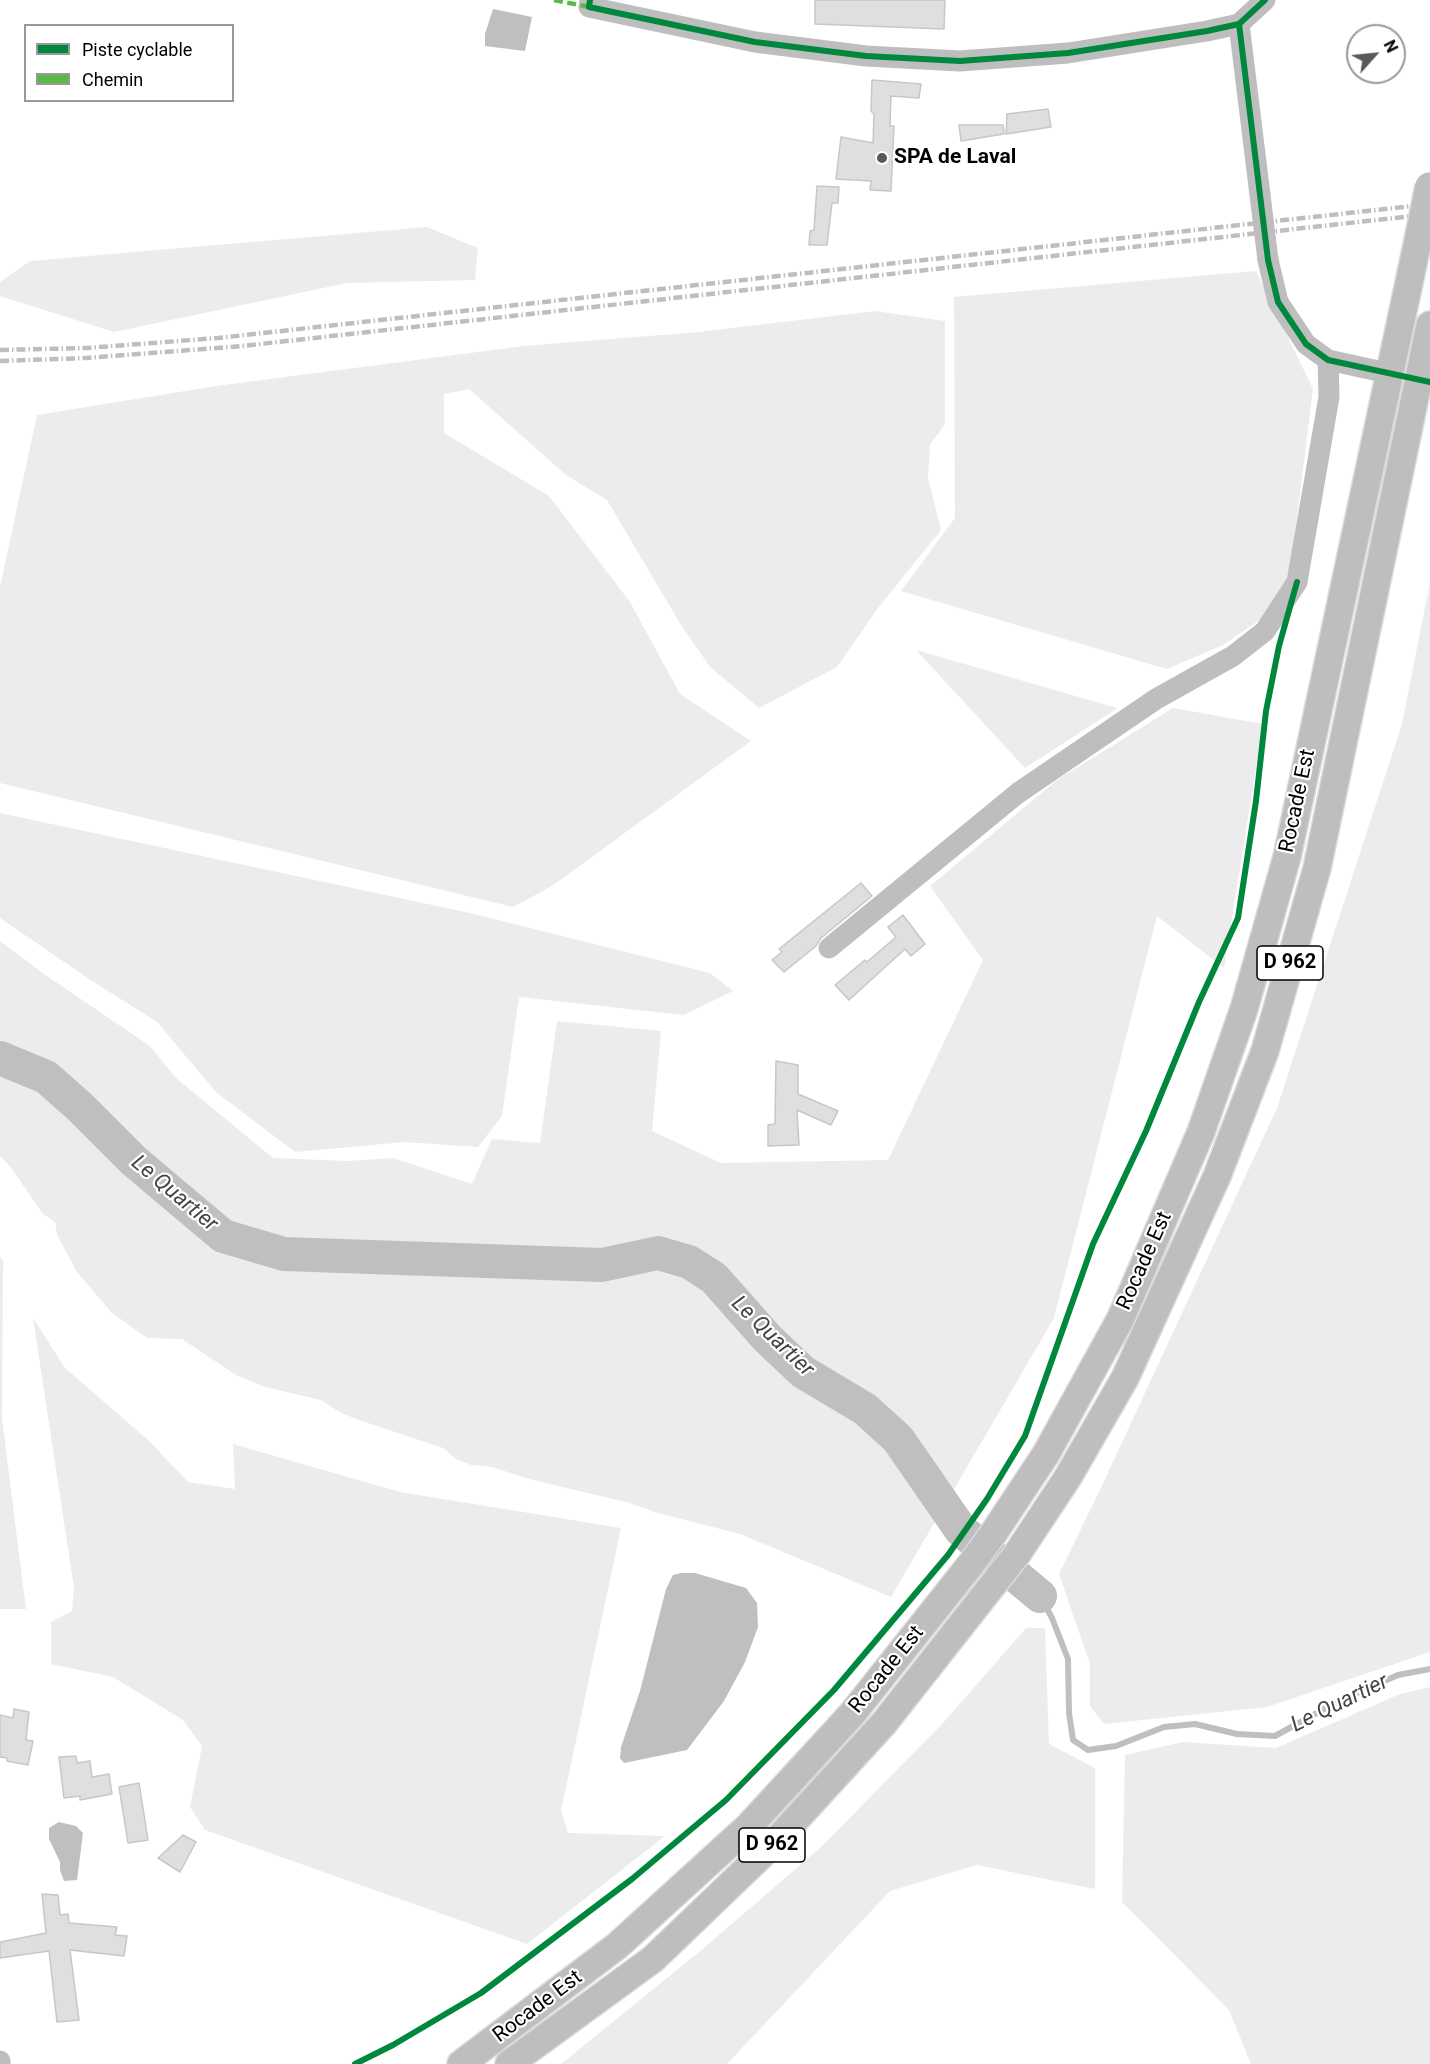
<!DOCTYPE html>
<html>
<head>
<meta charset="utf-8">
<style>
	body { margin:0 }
	#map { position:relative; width:1430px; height:2064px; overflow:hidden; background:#fff; font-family:Roboto,sans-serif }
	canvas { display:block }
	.legend { position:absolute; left:24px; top:24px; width:210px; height:78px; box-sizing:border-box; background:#fff; border:2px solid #999; margin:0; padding:8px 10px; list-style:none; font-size:18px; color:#000 }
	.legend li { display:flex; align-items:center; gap:12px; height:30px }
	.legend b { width:30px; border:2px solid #999 }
	.north { position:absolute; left:1346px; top:24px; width:60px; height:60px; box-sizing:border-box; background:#fff; border:2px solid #999; border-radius:50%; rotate:63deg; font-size:16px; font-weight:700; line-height:24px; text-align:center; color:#000 }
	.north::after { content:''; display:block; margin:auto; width:21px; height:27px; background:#595959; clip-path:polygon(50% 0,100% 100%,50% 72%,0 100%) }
</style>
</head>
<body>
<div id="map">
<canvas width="1430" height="2064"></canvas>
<ul class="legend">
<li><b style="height:8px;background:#00873e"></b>Piste cyclable</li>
<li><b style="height:8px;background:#58b947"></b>Chemin</li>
</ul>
<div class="north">N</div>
</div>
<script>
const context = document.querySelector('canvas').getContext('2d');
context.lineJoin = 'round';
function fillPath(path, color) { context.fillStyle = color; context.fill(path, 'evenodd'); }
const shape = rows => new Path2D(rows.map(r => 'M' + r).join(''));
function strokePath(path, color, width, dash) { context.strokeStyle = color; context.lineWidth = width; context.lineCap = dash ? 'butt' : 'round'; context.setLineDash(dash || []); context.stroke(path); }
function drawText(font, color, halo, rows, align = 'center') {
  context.font = font + ' Roboto,sans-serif'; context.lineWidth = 4.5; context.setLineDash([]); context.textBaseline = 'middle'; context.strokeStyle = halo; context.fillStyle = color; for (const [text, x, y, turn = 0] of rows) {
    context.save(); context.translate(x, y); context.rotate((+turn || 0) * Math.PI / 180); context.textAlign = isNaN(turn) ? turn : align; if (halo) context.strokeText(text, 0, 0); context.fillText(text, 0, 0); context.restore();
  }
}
const green = shape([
	[427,227,478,248,475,280,347,283,114,332,0,296,0,282,30,261],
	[1256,271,1313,389,1289,582,1261,619,1223,645,1167,669,901,591,955,518,954,297],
	[875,311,945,321,945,424,930,445,928,478,941,530,878,608,837,667,759,708,710,667,681,625,607,500,566,475,469,389,444,394,444,433,549,496,630,602,680,694,751,741,552,886,513,907,0,783,0,587,37,415,216,386,524,346,699,332],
	[1430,582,1430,1652,1267,1707,1104,1724,1090,1706,1090,1664,1059,1574,1099,1492,1277,1108,1402,724],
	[916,650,1117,708,1118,708,1025,768],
	[1173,708,1263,724,1224,968,1157,916,1054,1318,891,1597,740,1534,658,1513,626,1502,533,1480,492,1467,471,1465,456,1459,443,1448,362,1421,341,1413,321,1400,265,1387,236,1375,182,1339,147,1338,111,1312,77,1272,57,1235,55,1222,43,1214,12,1169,0,1156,0,941,44,974,150,1046,176,1078,273,1158,348,1161,393,1158,472,1184,492,1139,540,1143,557,1021,661,1031,652,1131,721,1163,888,1160,983,960,930,886,1057,780],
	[0,813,470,913,710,973,733,991,684,1015,519,997,502,1116,478,1147,405,1142,295,1152,216,1092,157,1022,89,979,0,918],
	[0,1256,3,1261,2,1418,26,1609,0,1609],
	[33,1318,65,1368,148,1440,188,1482,235,1489,233,1444,400,1492,621,1528,561,1811,568,1833,665,1836,527,1944,205,1830,190,1807,202,1746,183,1720,113,1677,51,1664,51,1622,72,1611,74,1588],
	[1026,1628,1045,1628,1049,1744,1095,1768,1095,1889,977,1865,890,1891,727,2064,561,2064,699,1952,820,1848,943,1723],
	[1430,1687,1430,2064,1251,2064,1229,2010,1122,1902,1125,1755,1183,1742,1276,1748,1400,1694]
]);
const water = shape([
	[493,9,532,17,525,51,485,46,485,34],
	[681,1573,695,1573,746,1588,757,1603,758,1627,745,1662,724,1701,687,1750,624,1763,620,1758,621,1747,640,1691,666,1589,673,1575],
	[59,1822,76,1826,83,1833,77,1880,64,1881,60,1870,60,1862,49,1839,49,1828]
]);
const stream = shape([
	[1040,1596,1052,1618,1068,1659,1069,1713,1073,1740,1088,1750,1116,1746,1164,1727,1195,1724,1237,1734,1275,1736,1337,1702,1398,1675,1430,1669]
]);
const river = shape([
	[0,1058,46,1077,80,1107,134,1161,223,1236,284,1254,602,1265,658,1253,689,1262,714,1278,768,1339,803,1372,865,1409,898,1439,961,1530,1040,1596]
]);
const building = shape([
	[815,0,945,0,944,29,815,24,815,0],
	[872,80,921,84,919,98,891,96,890,126,894,126,891,191,870,190,871,181,836,179,841,137,873,143,874,114,871,111,872,80],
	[1048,109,1051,127,1006,134,1007,114,1048,109],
	[959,125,1003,125,1004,134,961,141,959,125],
	[817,186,839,187,838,203,832,203,827,245,809,245,810,231,814,230,817,186],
	[861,883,872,896,821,938,816,946,784,972,772,960,782,952,779,949,861,883],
	[903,915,925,944,911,956,905,949,849,1000,835,985,865,960,867,962,896,937,888,927,903,915],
	[776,1061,798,1065,798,1094,838,1111,831,1125,797,1110,799,1145,768,1146,768,1125,775,1124,776,1061],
	[14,1709,29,1712,26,1740,33,1741,28,1765,7,1761,7,1758,0,1757,0,1715,13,1718,14,1709],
	[76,1756,77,1763,90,1761,92,1777,109,1774,112,1794,80,1800,80,1796,64,1798,59,1757,76,1756],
	[139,1783,148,1840,128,1843,119,1787,139,1783],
	[183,1835,196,1842,180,1872,158,1858,183,1835],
	[42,1894,58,1895,60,1915,68,1914,69,1923,117,1927,115,1935,127,1936,124,1956,70,1950,79,2020,57,2022,49,1951,0,1958,0,1942,46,1933,42,1894]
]);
const minor = shape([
	[590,0,589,7,755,42,866,56,960,61,1068,53,1207,31,1239,24,1265,0],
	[1239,24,1260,195],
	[1268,260,1278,302,1306,344,1328,360,1374,370],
	[829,948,1018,793,1156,699,1233,656,1265,631,1297,582,1329,397,1328,360],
	[0,2061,0,2064]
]);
const major = shape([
	[461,2064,617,1946,750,1825,852,1714,971,1564,993,1534,1046,1454,1121,1318,1201,1132,1244,1009,1287,857,1420,231],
	[509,2064,653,1959,776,1841,884,1723,1017,1554,1068,1477,1125,1378,1217,1176,1265,1051,1317,868,1430,325]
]);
const rail = shape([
	[0,350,87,348,218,338,1430,204],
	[0,361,86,358,242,346,1430,214]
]);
const minorBridge = shape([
	[1260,195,1268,260]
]);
const majorBridge = shape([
	[1420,231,1429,186]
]);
const quiet = shape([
	[554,0,589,7]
]);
const cycleway = shape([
	[590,0,589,7,755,42,866,56,960,61,1068,53,1207,31,1239,24,1265,0],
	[1239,24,1268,260,1278,302,1306,344,1328,360,1430,382],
	[355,2064,393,2045,481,1993,632,1879,726,1800,834,1690,948,1555,987,1499,1025,1436,1093,1244,1146,1131,1199,1002,1238,918,1256,801,1266,711,1279,646,1297,582]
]);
const markers = [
	[882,158,6,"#595959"]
];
const shields = [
	[1290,963,66],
	[772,1845,66]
];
const shieldNames = [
	["D 962",1290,963],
	["D 962",772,1845]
];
const poiNames = [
	["SPA de Laval",894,158]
];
const streetNames = [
	["Rocade Est",1298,801,-78],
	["Rocade Est",1145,1261,-66],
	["Rocade Est",887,1670,-51],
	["Rocade Est",538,2007,-37]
];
const waterNames = [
	["Le Quartier",174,1194,40],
	["Le Quartier",772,1337,44],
	["Le Quartier",1340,1704,-26]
];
fillPath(green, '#ececec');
fillPath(water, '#bfbfbf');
strokePath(stream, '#bfbfbf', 6);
strokePath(river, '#bfbfbf', 34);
fillPath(building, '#dfdfdf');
strokePath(building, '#c7c7c7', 1.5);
strokePath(major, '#dbdbdb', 30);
strokePath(minor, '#bebebe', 21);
strokePath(major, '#bebebe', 27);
strokePath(rail, '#bebebe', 4.5, [9, 3, 1.5, 3]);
strokePath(majorBridge, '#dbdbdb', 30, []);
strokePath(minorBridge, '#bebebe', 21);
strokePath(majorBridge, '#bebebe', 27);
strokePath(quiet, '#58b947', 4.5, [9, 4.5]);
strokePath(cycleway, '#00873e', 6);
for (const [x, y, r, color] of markers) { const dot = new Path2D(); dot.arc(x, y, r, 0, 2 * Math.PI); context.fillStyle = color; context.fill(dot); strokePath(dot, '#fff', 2); }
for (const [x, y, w] of shields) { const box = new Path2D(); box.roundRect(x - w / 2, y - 17, w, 34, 4.5); context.fillStyle = '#fff'; context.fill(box); strokePath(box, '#000', 1.5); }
drawText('bold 20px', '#000', null, shieldNames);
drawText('bold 21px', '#000', '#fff', poiNames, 'left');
drawText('21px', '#000', '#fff', streetNames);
drawText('italic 22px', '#444', '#fff', waterNames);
</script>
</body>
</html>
